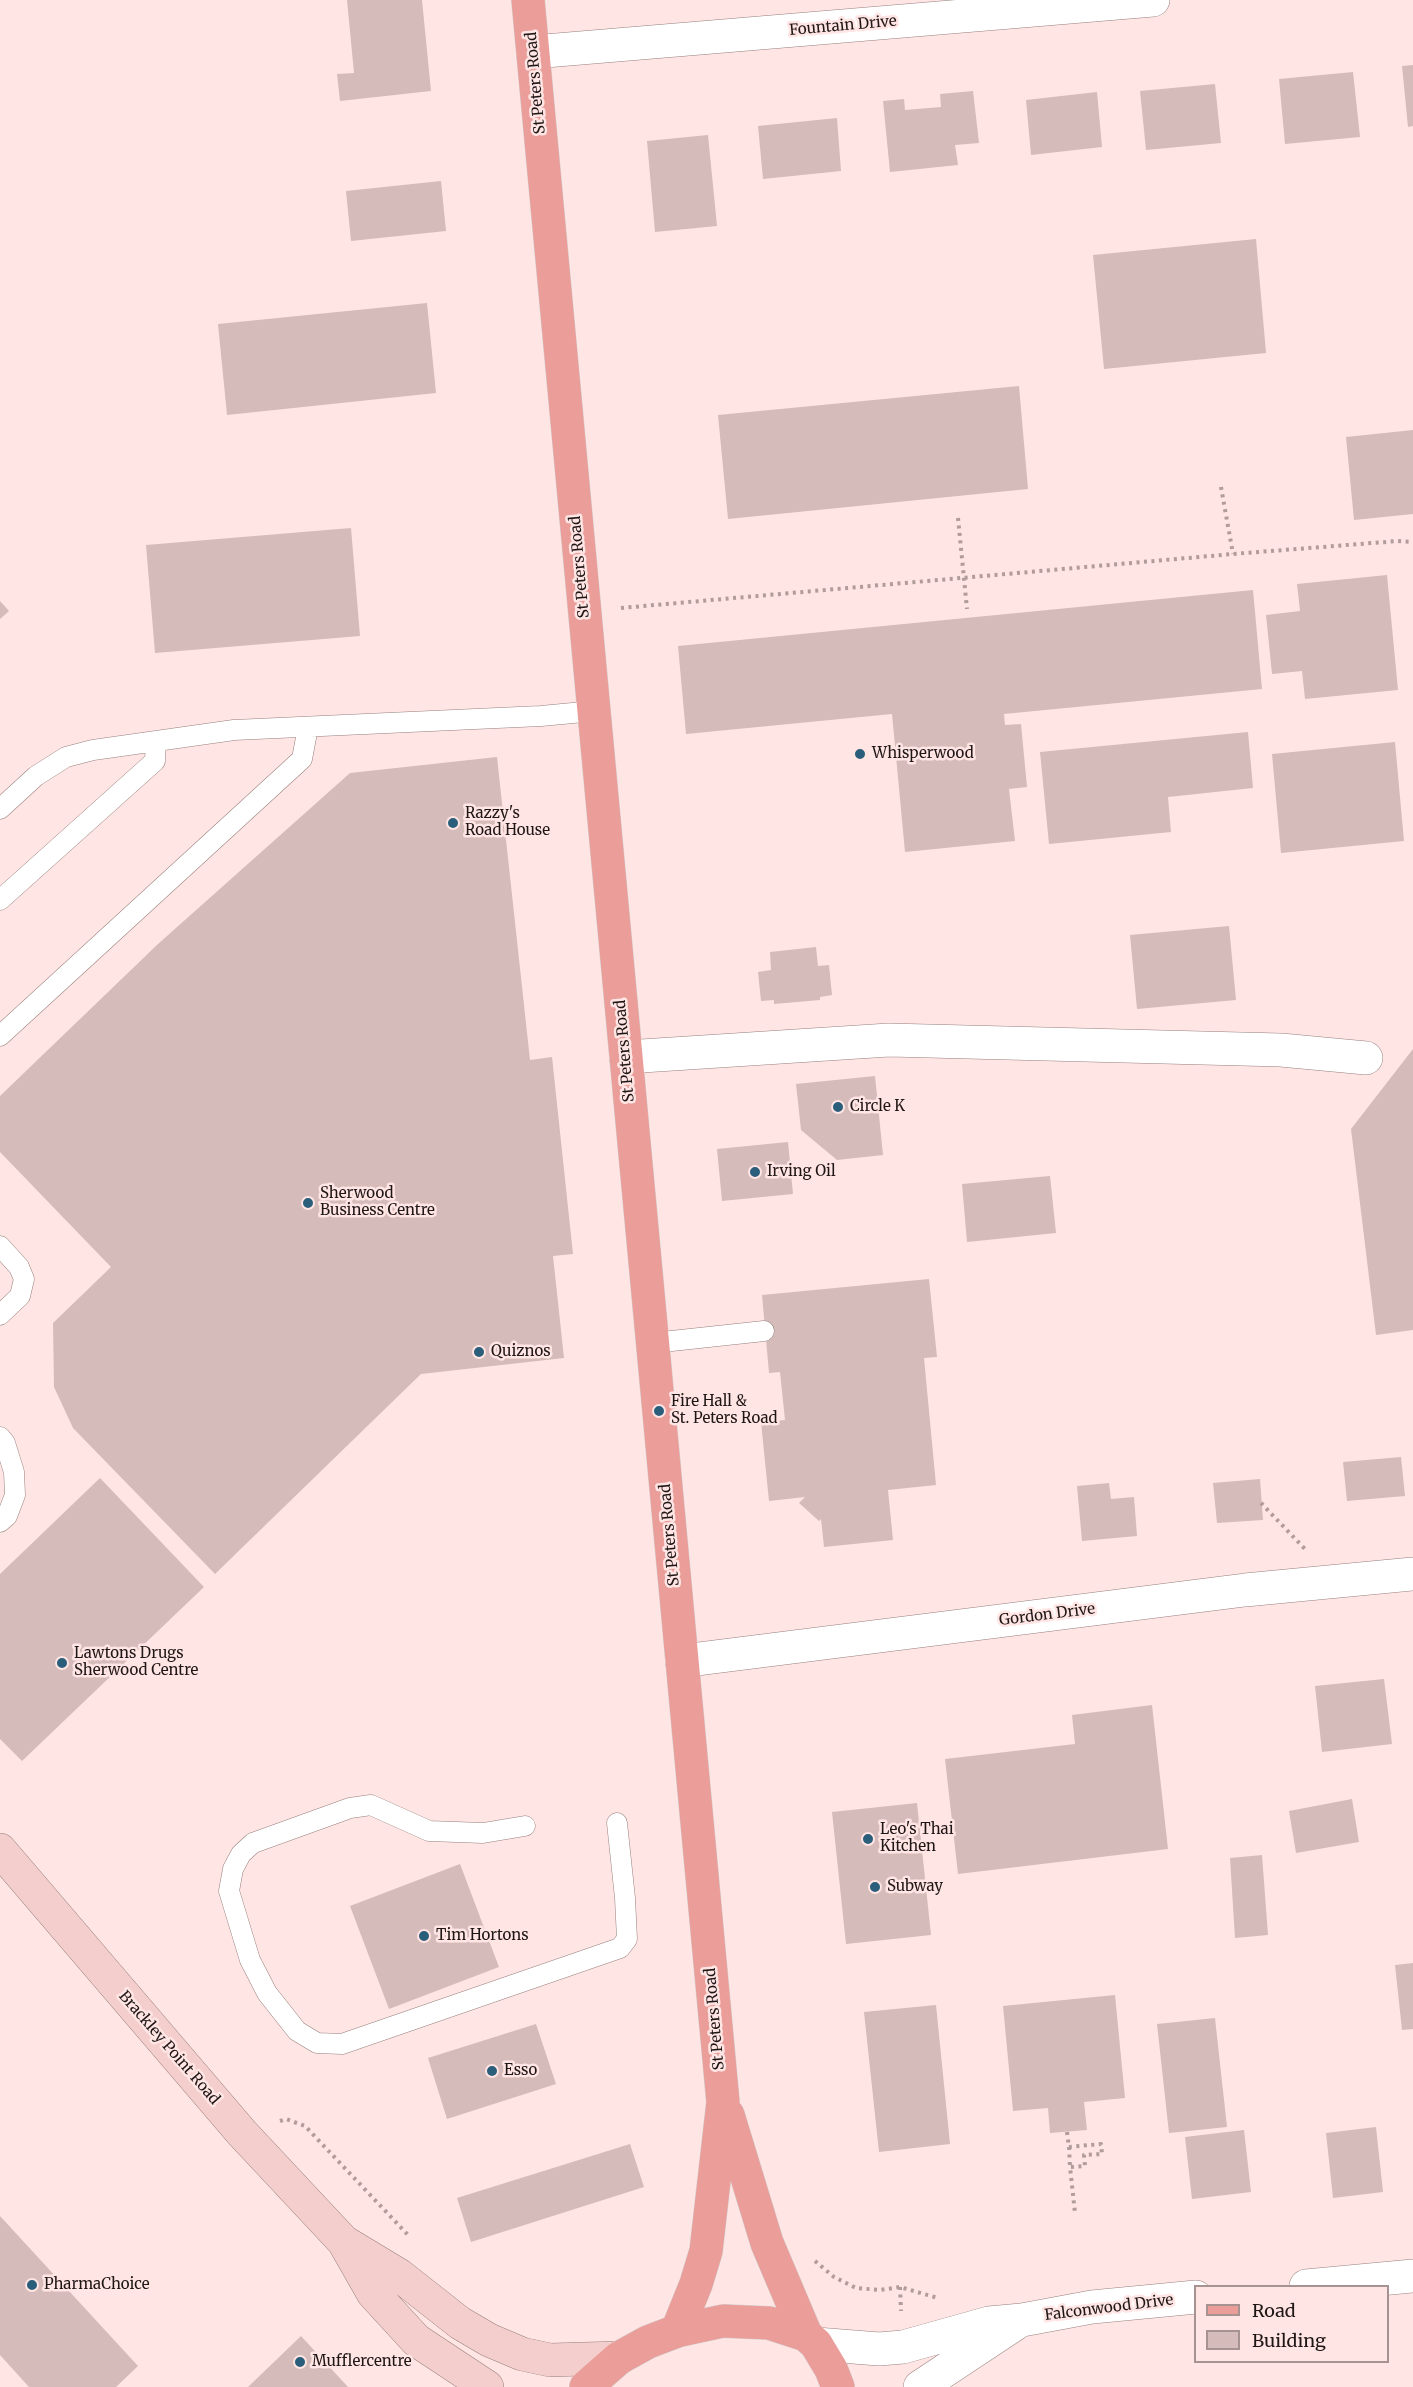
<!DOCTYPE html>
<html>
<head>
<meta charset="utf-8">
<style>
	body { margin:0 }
	#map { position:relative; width:1413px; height:2387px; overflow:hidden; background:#ffe5e3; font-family:Merriweather,serif }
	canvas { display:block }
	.legend { position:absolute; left:1194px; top:2285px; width:195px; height:78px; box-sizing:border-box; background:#ffe5e3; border:2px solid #a59291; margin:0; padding:8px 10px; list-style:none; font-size:18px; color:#1f1616 }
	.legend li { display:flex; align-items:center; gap:12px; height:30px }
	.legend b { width:30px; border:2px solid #a59291 }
</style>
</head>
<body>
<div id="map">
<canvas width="1413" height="2387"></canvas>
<ul class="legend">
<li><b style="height:8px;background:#ea9d99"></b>Road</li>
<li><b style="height:16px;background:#d5bcba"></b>Building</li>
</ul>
</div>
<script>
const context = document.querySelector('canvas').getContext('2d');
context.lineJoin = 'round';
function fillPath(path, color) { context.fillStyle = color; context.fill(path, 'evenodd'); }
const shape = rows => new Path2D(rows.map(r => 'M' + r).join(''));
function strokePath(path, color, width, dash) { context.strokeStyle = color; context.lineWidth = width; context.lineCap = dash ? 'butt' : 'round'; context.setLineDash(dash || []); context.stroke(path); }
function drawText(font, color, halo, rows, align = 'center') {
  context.font = font + ' Merriweather,serif'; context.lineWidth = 5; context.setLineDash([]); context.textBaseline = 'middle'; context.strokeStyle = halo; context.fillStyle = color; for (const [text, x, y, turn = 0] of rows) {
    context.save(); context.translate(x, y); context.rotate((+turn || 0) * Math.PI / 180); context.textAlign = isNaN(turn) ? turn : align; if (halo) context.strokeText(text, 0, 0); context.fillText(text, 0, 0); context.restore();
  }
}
const building = shape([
	[347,0,422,0,431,91,340,101,337,74,354,73],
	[1413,65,1413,126,1408,127,1402,66],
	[1353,72,1360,137,1285,144,1279,79],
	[1215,84,1221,143,1146,150,1140,91],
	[973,91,979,143,955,145,958,165,890,172,883,101,904,99,905,110,941,107,940,94],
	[1097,92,1102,147,1031,155,1026,100],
	[837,118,841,171,763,179,758,126],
	[708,135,717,226,655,232,647,141],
	[441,181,446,231,351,241,346,191],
	[1256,239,1266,353,1104,369,1093,255],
	[427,303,436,393,227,415,218,324],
	[1019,386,1028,489,728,519,718,415],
	[1413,430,1413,514,1354,520,1346,437],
	[351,528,360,636,155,653,146,545],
	[1387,575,1398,690,1305,699,1302,671,1272,674,1266,615,1300,611,1297,584],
	[1253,590,1262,689,1004,714,1005,725,1021,724,1027,787,1009,789,1015,841,905,852,892,714,686,734,678,646],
	[0,601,9,611,0,619],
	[1248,732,1253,788,1168,797,1171,832,1049,844,1040,752],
	[1395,742,1404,841,1281,853,1272,754],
	[497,757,530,1060,552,1057,573,1254,553,1256,564,1358,421,1374,215,1574,73,1428,54,1387,53,1323,111,1267,0,1152,0,1096,158,944,350,773],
	[1229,926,1236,1000,1137,1009,1130,935],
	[816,947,818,966,829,965,832,995,820,997,820,1000,774,1004,774,1000,761,1001,758,972,771,970,770,952],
	[1413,1049,1413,1330,1376,1335,1351,1129],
	[875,1076,883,1155,837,1160,801,1130,796,1084],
	[788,1142,793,1194,722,1201,717,1149],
	[1050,1176,1056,1233,967,1242,962,1184],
	[929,1279,937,1357,924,1358,936,1485,888,1490,893,1540,824,1547,821,1519,819,1521,799,1503,805,1497,769,1501,761,1422,785,1420,780,1372,769,1373,762,1295],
	[1401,1457,1405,1496,1347,1501,1343,1462],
	[100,1478,204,1587,22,1761,0,1739,0,1574],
	[1260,1479,1263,1520,1217,1523,1213,1483],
	[1109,1483,1111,1499,1134,1497,1137,1536,1082,1541,1077,1486],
	[1384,1679,1392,1744,1322,1752,1315,1686],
	[1152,1705,1168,1849,958,1874,945,1759,1075,1744,1072,1715],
	[1352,1799,1359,1842,1296,1853,1289,1811],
	[917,1803,931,1935,846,1944,832,1812],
	[1262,1855,1268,1935,1235,1938,1230,1858],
	[460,1864,499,1967,389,2009,350,1906],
	[1413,1963,1413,2029,1402,2030,1395,1965],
	[1115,1995,1125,2098,1084,2102,1087,2130,1050,2133,1048,2108,1013,2111,1003,2006],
	[936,2005,950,2144,879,2152,864,2012],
	[1215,2018,1227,2127,1169,2133,1157,2024],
	[536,2024,556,2084,447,2119,428,2058],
	[1376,2127,1383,2192,1333,2198,1326,2133],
	[1244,2130,1251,2192,1192,2199,1185,2137],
	[630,2144,644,2187,471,2242,457,2198],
	[0,2216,138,2366,116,2387,29,2387,0,2355],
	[301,2336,348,2387,248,2387]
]);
const path = shape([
	[1221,487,1233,554],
	[958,518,967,609],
	[621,608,1233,554,1398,541,1413,542],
	[1261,1503,1305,1549],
	[280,2121,286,2119,305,2126,409,2236],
	[1067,2132,1069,2147,1101,2144,1102,2154,1084,2155,1085,2166,1070,2167,1075,2213],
	[1069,2147,1070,2167],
	[815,2261,834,2277,856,2288,880,2290,900,2287,938,2298],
	[900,2287,901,2311]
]);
const service = shape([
	[0,809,36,776,66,757,93,750,234,730,541,716,594,711],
	[0,900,155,761,156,741],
	[0,1036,302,759,308,727],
	[0,1246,19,1267,24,1279,20,1296,0,1315],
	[653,1343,764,1331],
	[0,1437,5,1443,14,1472,15,1495,7,1516,0,1522],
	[525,1826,483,1833,429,1831,371,1805,350,1808,253,1843,241,1854,233,1869,229,1891,250,1960,267,1993,297,2031,317,2043,342,2044,620,1948,627,1939,625,1898,617,1823]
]);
const minor = shape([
	[533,52,1153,0],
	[626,1057,889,1040,1281,1050,1366,1058],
	[682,1661,1245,1590,1413,1574]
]);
const tertiary = shape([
	[1306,2286,1413,2276],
	[816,2344,879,2349,903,2347,989,2323,1022,2320,1092,2307,1196,2297],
	[920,2387,1015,2324]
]);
const secondary = shape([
	[0,1850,242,2133,344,2242,373,2293,416,2340,487,2387],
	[346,2243,399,2275,460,2323,489,2340,522,2354,550,2360,619,2358]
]);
const primary = shape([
	[528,0,723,2102,706,2251,696,2284,677,2331],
	[728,2115,767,2243,806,2335],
	[586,2387,619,2358,648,2342,677,2331,723,2321,769,2323,806,2335,816,2344,831,2369,838,2387]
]);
const markers = [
	[860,754,6,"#2a5e7a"],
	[453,823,6,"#2a5e7a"],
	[838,1107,6,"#2a5e7a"],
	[755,1172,6,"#2a5e7a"],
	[308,1203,6,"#2a5e7a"],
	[479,1352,6,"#2a5e7a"],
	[659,1411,6,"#2a5e7a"],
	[62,1663,6,"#2a5e7a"],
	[868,1839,6,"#2a5e7a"],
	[875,1887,6,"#2a5e7a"],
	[424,1936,6,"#2a5e7a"],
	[492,2071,6,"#2a5e7a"],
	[32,2285,6,"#2a5e7a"],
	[300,2362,6,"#2a5e7a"]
];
const streetNames = [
	["Fountain Drive",843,26,-5],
	["St Peters Road",536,83,-95],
	["St Peters Road",580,567,-95],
	["St Peters Road",625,1051,-95],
	["St Peters Road",670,1535,-95],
	["Gordon Drive",1047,1615,-7],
	["St Peters Road",715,2019,-95],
	["Brackley Point Road",169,2048,49],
	["Falconwood Drive",1109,2308,-7]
];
const poiNames = [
	["Whisperwood",872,754],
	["Razzy's",465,814],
	["Road House",465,831],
	["Circle K",850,1107],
	["Irving Oil",767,1172],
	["Sherwood",320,1194],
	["Business Centre",320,1211],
	["Quiznos",491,1352],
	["Fire Hall &",671,1402],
	["St. Peters Road",671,1419],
	["Lawtons Drugs",74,1654],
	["Sherwood Centre",74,1671],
	["Leo's Thai",880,1830],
	["Kitchen",880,1847],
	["Subway",887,1887],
	["Tim Hortons",436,1936],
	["Esso",504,2071],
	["PharmaChoice",44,2285],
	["Mufflercentre",312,2362]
];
fillPath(building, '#d5bcba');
strokePath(service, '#97807e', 21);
strokePath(minor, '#97807e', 34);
strokePath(tertiary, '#97807e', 34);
strokePath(secondary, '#97807e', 34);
strokePath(primary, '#d2d0d0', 34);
strokePath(path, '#b09c9a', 4, [3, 4.5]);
strokePath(service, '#fff', 20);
strokePath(minor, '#fff', 33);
strokePath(tertiary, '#fff', 33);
strokePath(secondary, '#f4cecc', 33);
strokePath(primary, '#ea9d99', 33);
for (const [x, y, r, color] of markers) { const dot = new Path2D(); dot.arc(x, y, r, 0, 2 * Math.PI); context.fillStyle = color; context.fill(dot); strokePath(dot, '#ffe5e3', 2); }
drawText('15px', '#1f1616', '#ffe5e3', streetNames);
drawText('15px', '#1f1616', '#ffe5e3', poiNames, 'left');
</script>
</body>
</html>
